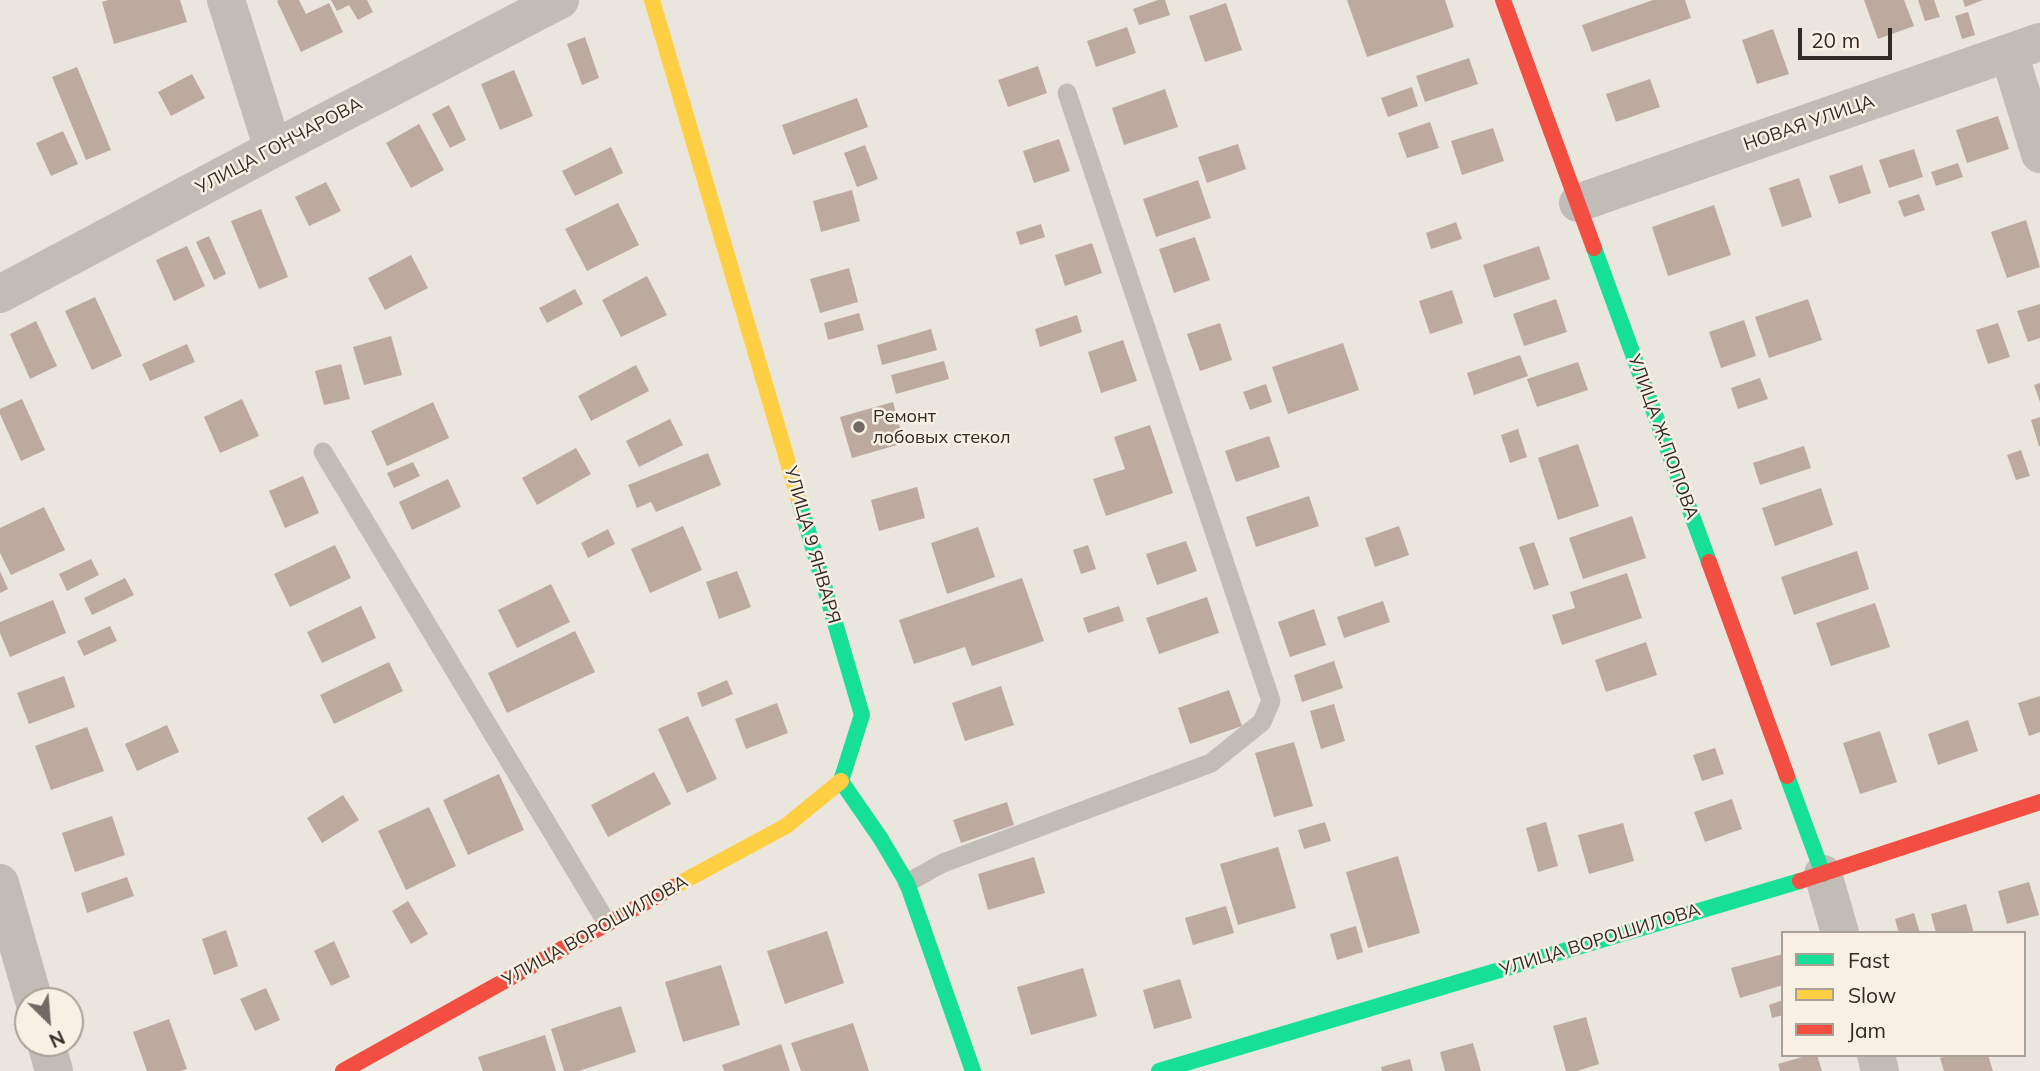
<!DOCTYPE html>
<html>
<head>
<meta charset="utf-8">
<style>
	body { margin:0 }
	#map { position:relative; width:2040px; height:1071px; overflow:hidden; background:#eae5dd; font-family:Mulish,sans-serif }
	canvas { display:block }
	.legend { position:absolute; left:1781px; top:931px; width:245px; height:126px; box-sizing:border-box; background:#f8f0e3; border:2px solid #a9a197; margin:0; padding:9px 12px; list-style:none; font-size:21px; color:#322a25 }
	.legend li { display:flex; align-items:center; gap:14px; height:35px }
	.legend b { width:35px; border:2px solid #a9a197 }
	.north { position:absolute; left:14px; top:987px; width:70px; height:70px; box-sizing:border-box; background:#f8f0e3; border:2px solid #a9a197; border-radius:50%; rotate:155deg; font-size:19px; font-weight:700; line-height:28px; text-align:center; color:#322a25 }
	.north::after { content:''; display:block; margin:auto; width:24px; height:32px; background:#726b65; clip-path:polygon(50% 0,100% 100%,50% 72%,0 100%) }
	.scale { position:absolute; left:1798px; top:28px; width:94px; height:32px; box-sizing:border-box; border:4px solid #322a25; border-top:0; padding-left:9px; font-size:21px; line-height:24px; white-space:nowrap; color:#322a25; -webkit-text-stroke:5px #f8f0e3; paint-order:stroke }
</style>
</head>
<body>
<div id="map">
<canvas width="2040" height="1071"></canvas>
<ul class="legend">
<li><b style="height:9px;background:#16e098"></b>Fast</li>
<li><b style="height:9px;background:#ffcf43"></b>Slow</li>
<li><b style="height:9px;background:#f24e42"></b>Jam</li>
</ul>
<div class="north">N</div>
<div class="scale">20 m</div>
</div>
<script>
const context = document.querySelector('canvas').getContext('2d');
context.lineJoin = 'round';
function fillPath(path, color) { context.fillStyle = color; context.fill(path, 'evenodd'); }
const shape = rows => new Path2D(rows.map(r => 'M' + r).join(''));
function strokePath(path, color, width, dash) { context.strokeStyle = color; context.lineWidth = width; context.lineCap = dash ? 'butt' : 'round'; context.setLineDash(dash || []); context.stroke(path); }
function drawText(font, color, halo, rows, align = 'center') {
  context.font = font + ' Mulish,sans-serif'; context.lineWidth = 5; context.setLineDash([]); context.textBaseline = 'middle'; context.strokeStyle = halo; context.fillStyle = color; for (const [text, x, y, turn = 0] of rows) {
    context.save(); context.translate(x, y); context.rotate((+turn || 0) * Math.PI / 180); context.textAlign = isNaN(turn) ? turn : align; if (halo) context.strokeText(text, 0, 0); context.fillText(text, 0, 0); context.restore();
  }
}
const building = shape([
	[108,0,180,0,187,22,114,44,102,2],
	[279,0,299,0,306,14,329,3,343,32,301,52,277,1],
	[331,0,367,0,373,12,358,20,349,5,337,11],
	[1158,0,1165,0,1170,15,1139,25,1133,9],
	[1347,0,1445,0,1454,27,1367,57],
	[1653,0,1685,0,1691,18,1592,52,1582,25],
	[1864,0,1904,0,1914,26,1878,39],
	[1918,0,1934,0,1940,17,1925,21],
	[1963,0,1983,0,1965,7],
	[1226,3,1242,50,1205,62,1189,16],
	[1968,12,1975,35,1962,39,1955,16],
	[1127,27,1136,53,1096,67,1087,41],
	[1773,29,1789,74,1757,84,1742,40],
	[585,37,599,78,582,85,567,44],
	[1469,58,1478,84,1425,102,1416,76],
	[1038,66,1047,93,1008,107,998,80],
	[77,67,111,150,86,160,52,77],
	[514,70,533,116,500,130,481,84],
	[192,74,205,98,171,116,158,92],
	[1650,79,1660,107,1616,122,1606,94],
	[1412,87,1418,106,1388,117,1381,98],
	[1165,89,1178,127,1124,145,1112,108],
	[857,98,868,127,793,155,782,125],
	[449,105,466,140,450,148,432,114],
	[1998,116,2009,149,1967,163,1956,130],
	[1430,122,1439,148,1407,158,1398,133],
	[419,124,444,170,411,188,386,143],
	[1493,128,1504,161,1462,175,1451,141],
	[63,131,78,164,51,176,36,143],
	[1059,139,1070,171,1034,183,1023,151],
	[1238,144,1246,169,1207,183,1198,157],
	[865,145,878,179,857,187,844,153],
	[611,147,623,173,575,196,562,171],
	[1914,149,1923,177,1889,188,1879,160],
	[1958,163,1963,177,1936,186,1931,172],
	[1862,165,1871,193,1839,204,1829,176],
	[1799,178,1812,217,1782,227,1769,188],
	[1198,180,1211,218,1156,237,1143,199],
	[326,182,341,211,309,226,295,197],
	[852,190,860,221,821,232,813,201],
	[1919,194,1925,210,1904,217,1898,201],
	[618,203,639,245,587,271,565,229],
	[1714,205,1731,255,1668,276,1652,227],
	[261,209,288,277,259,289,231,221],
	[2026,220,2040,267,2007,278,1991,232],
	[1456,222,1462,239,1431,249,1426,233],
	[1041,224,1045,237,1020,245,1016,232],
	[209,236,226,274,214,280,196,242],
	[1195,237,1210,280,1174,293,1159,249],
	[1092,243,1102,273,1065,286,1055,255],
	[187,246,205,286,174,301,156,260],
	[1539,246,1550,279,1494,298,1483,265],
	[411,255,428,288,385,310,368,278],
	[849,268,858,302,820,313,810,279],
	[647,276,667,315,621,337,602,300],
	[575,289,583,304,547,323,539,308],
	[1452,290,1463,323,1430,334,1419,301],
	[95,297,122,356,92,370,65,311],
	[1556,299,1567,332,1524,346,1513,314],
	[1808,299,1822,340,1769,358,1755,317],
	[2040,304,2040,338,2028,342,2017,311],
	[859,313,864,330,828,340,824,323],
	[1077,315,1082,332,1040,347,1035,329],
	[1744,320,1756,356,1721,368,1709,332],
	[36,321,57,366,30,379,10,334],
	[1220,323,1232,360,1200,371,1187,334],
	[1998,323,2010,357,1988,364,1976,330],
	[931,329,937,350,882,365,877,345],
	[391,336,402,375,364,385,353,347],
	[1123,340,1137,381,1101,393,1088,352],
	[1343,343,1359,390,1288,414,1272,367],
	[187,344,195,362,150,381,142,364],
	[1520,355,1528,376,1474,395,1467,373],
	[944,361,949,379,896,394,891,375],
	[1578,362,1588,390,1537,407,1527,379],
	[341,364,350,399,324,405,315,371],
	[636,365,649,391,591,421,578,396],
	[1760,378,1768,399,1738,409,1731,388],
	[2040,383,2040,402,2034,385],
	[1266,384,1272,402,1250,410,1243,392],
	[22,399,45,450,21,461,0,414,0,409],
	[242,399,259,436,220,453,204,417],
	[433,402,449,438,387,466,371,431],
	[893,402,904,443,852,458,840,417],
	[2040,417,2040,446,2039,446,2031,420],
	[670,419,683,445,639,467,626,441],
	[1150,425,1173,493,1106,516,1093,479,1125,469,1114,437],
	[1518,429,1527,457,1510,463,1501,435],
	[1269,436,1280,467,1236,482,1225,451],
	[1578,444,1599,506,1558,520,1538,458],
	[1804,446,1811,468,1760,485,1753,463],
	[576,448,591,474,537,505,522,478],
	[2021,450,2030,476,2016,480,2007,455],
	[708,453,721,485,656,512,651,502,637,508,628,485],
	[413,462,420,476,394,488,387,473],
	[303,476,319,513,285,528,269,491],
	[448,479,461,507,412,530,399,502],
	[917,487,925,518,879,531,871,500],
	[1821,488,1833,525,1775,546,1762,508],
	[1309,496,1319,526,1256,547,1246,517],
	[44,507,65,550,11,575,0,553,0,528],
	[1632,516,1646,558,1583,579,1569,538],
	[683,526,702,570,650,593,631,549],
	[1399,526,1409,555,1375,567,1365,538],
	[978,527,995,577,947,594,931,543],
	[608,529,615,544,588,558,581,543],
	[1186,541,1197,571,1157,585,1146,554],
	[1534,542,1549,585,1534,590,1519,547],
	[335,545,351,578,290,607,274,574],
	[1088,545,1096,569,1081,574,1073,550],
	[1857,551,1869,589,1794,615,1781,577],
	[91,559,99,575,67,591,59,574],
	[0,571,8,589,0,593],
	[737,571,751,607,719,619,706,582],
	[1627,573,1642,618,1562,645,1552,615,1575,608,1570,592],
	[125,578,134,595,92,615,84,598],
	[1022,578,1044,641,972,666,965,647,914,664,899,620],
	[551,584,570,622,517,648,498,610],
	[1207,597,1219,633,1159,654,1146,618],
	[53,600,66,633,10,657,0,633,0,622],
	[1383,601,1390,622,1344,638,1337,617],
	[1875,603,1890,647,1831,666,1816,623],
	[361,606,376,638,322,663,307,632],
	[1119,606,1124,621,1088,633,1083,618],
	[1314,609,1326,645,1290,657,1278,622],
	[110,626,117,641,84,656,77,641],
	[575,631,595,672,507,713,488,673],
	[1646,642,1657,675,1606,692,1595,660],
	[1334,661,1343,688,1302,702,1294,675],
	[389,662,403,691,334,724,320,695],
	[64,676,75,707,29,724,17,693],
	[727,680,733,694,702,707,697,693],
	[1001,686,1014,725,965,741,952,703],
	[1229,690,1242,726,1190,744,1178,708],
	[2040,696,2040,732,2029,736,2018,703],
	[777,703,788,733,746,749,735,719],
	[1334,704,1345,741,1321,749,1310,711],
	[688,716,717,779,687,793,658,729],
	[1968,720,1978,751,1938,765,1928,734],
	[167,725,179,752,137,771,125,744],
	[87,727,104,771,51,790,35,746],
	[1880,731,1897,782,1860,794,1843,743],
	[1294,742,1313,806,1274,817,1255,753],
	[1715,748,1724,774,1702,781,1693,755],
	[654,772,671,804,608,837,591,805],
	[499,774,524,830,468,855,443,800],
	[343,795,359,820,322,843,307,818],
	[1732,799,1742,829,1705,842,1694,812],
	[1007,802,1014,825,961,843,953,820],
	[429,807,456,866,406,890,378,831],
	[112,816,125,855,75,872,62,833],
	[1325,822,1331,841,1304,849,1298,830],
	[1546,822,1558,866,1538,872,1526,828],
	[1623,823,1634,861,1589,874,1578,835],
	[1278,847,1296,908,1238,925,1220,864],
	[1398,856,1420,933,1368,948,1346,872],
	[1034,857,1045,893,988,910,978,874],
	[127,877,134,896,87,913,81,893],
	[2029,882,2039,915,2007,924,1998,891],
	[408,901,428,934,411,944,392,911],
	[1966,904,1974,933,1936,933,1931,914],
	[1226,906,1234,933,1193,945,1185,918],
	[1914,913,1920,933,1899,933,1895,919],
	[1356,926,1363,952,1337,960,1330,934],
	[226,930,238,966,214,975,202,939],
	[827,931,844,983,785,1004,767,951],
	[334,941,350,977,331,986,314,951],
	[1783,954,1783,985,1740,998,1731,968],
	[721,965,740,1025,683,1042,665,982],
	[1083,968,1097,1016,1031,1035,1017,987],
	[1180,979,1192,1018,1154,1029,1143,990],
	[266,988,280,1020,255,1031,240,999],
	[1783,1000,1783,1015,1772,1018,1769,1005],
	[621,1006,636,1052,579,1071,564,1071,551,1029],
	[1586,1017,1599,1064,1577,1071,1566,1071,1553,1026],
	[169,1019,187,1069,180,1071,147,1071,133,1032],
	[853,1023,869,1071,801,1071,791,1043],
	[545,1035,556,1071,483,1071,478,1057],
	[1473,1043,1481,1071,1445,1071,1440,1052],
	[781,1044,790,1071,724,1071,722,1065],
	[1809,1055,1817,1055,1822,1071,1780,1071,1778,1064],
	[1949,1055,1988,1055,1993,1071,1944,1071,1940,1058],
	[1410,1059,1413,1071,1382,1071,1381,1067]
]);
const lane = shape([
	[323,452,607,923],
	[907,883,943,863,1211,763,1262,722,1271,701,1067,93]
]);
const street = shape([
	[226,0,273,149],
	[2009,53,2040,154],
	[1578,203,2040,42],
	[0,294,273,149,560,0],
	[1823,874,1840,933],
	[0,883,34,1001],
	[46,1043,54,1071],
	[1876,1055,1880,1071]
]);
const fast = shape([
	[1594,248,1709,562],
	[799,500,862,715,841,781],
	[1787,776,1823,874],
	[841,781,881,839,907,883,973,1071],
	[1159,1071,1800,881]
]);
const slow = shape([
	[652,0,799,500],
	[673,887,786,826,841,781]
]);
const jam = shape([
	[1503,0,1594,248],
	[1709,562,1787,776],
	[1800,881,2040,802],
	[343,1071,673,887]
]);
const markers = [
	[859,427,7,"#726b65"]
];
const streetNames = [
	["НОВАЯ УЛИЦА",1809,123,-19],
	["УЛИЦА ГОНЧАРОВА",279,146,-28],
	["УЛИЦА Ж.ПОПОВА",1663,437,70],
	["УЛИЦА 9 ЯНВАРЯ",812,545,74],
	["УЛИЦА ВОРОШИЛОВА",595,931,-29],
	["УЛИЦА ВОРОШИЛОВА",1600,940,-17]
];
const poiNames = [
	["Ремонт",873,417],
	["лобовых стекол",873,438]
];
fillPath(building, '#bdaa9f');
strokePath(lane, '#c2bcb6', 19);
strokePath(street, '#c2bcb6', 38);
strokePath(fast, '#16e098', 16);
strokePath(slow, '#ffcf43', 16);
strokePath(jam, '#f24e42', 16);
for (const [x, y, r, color] of markers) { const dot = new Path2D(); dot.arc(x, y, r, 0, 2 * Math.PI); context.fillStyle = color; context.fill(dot); strokePath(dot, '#f8f0e3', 2.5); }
drawText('18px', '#322a25', '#f8f0e3', streetNames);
drawText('18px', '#322a25', '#f8f0e3', poiNames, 'left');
</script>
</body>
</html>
